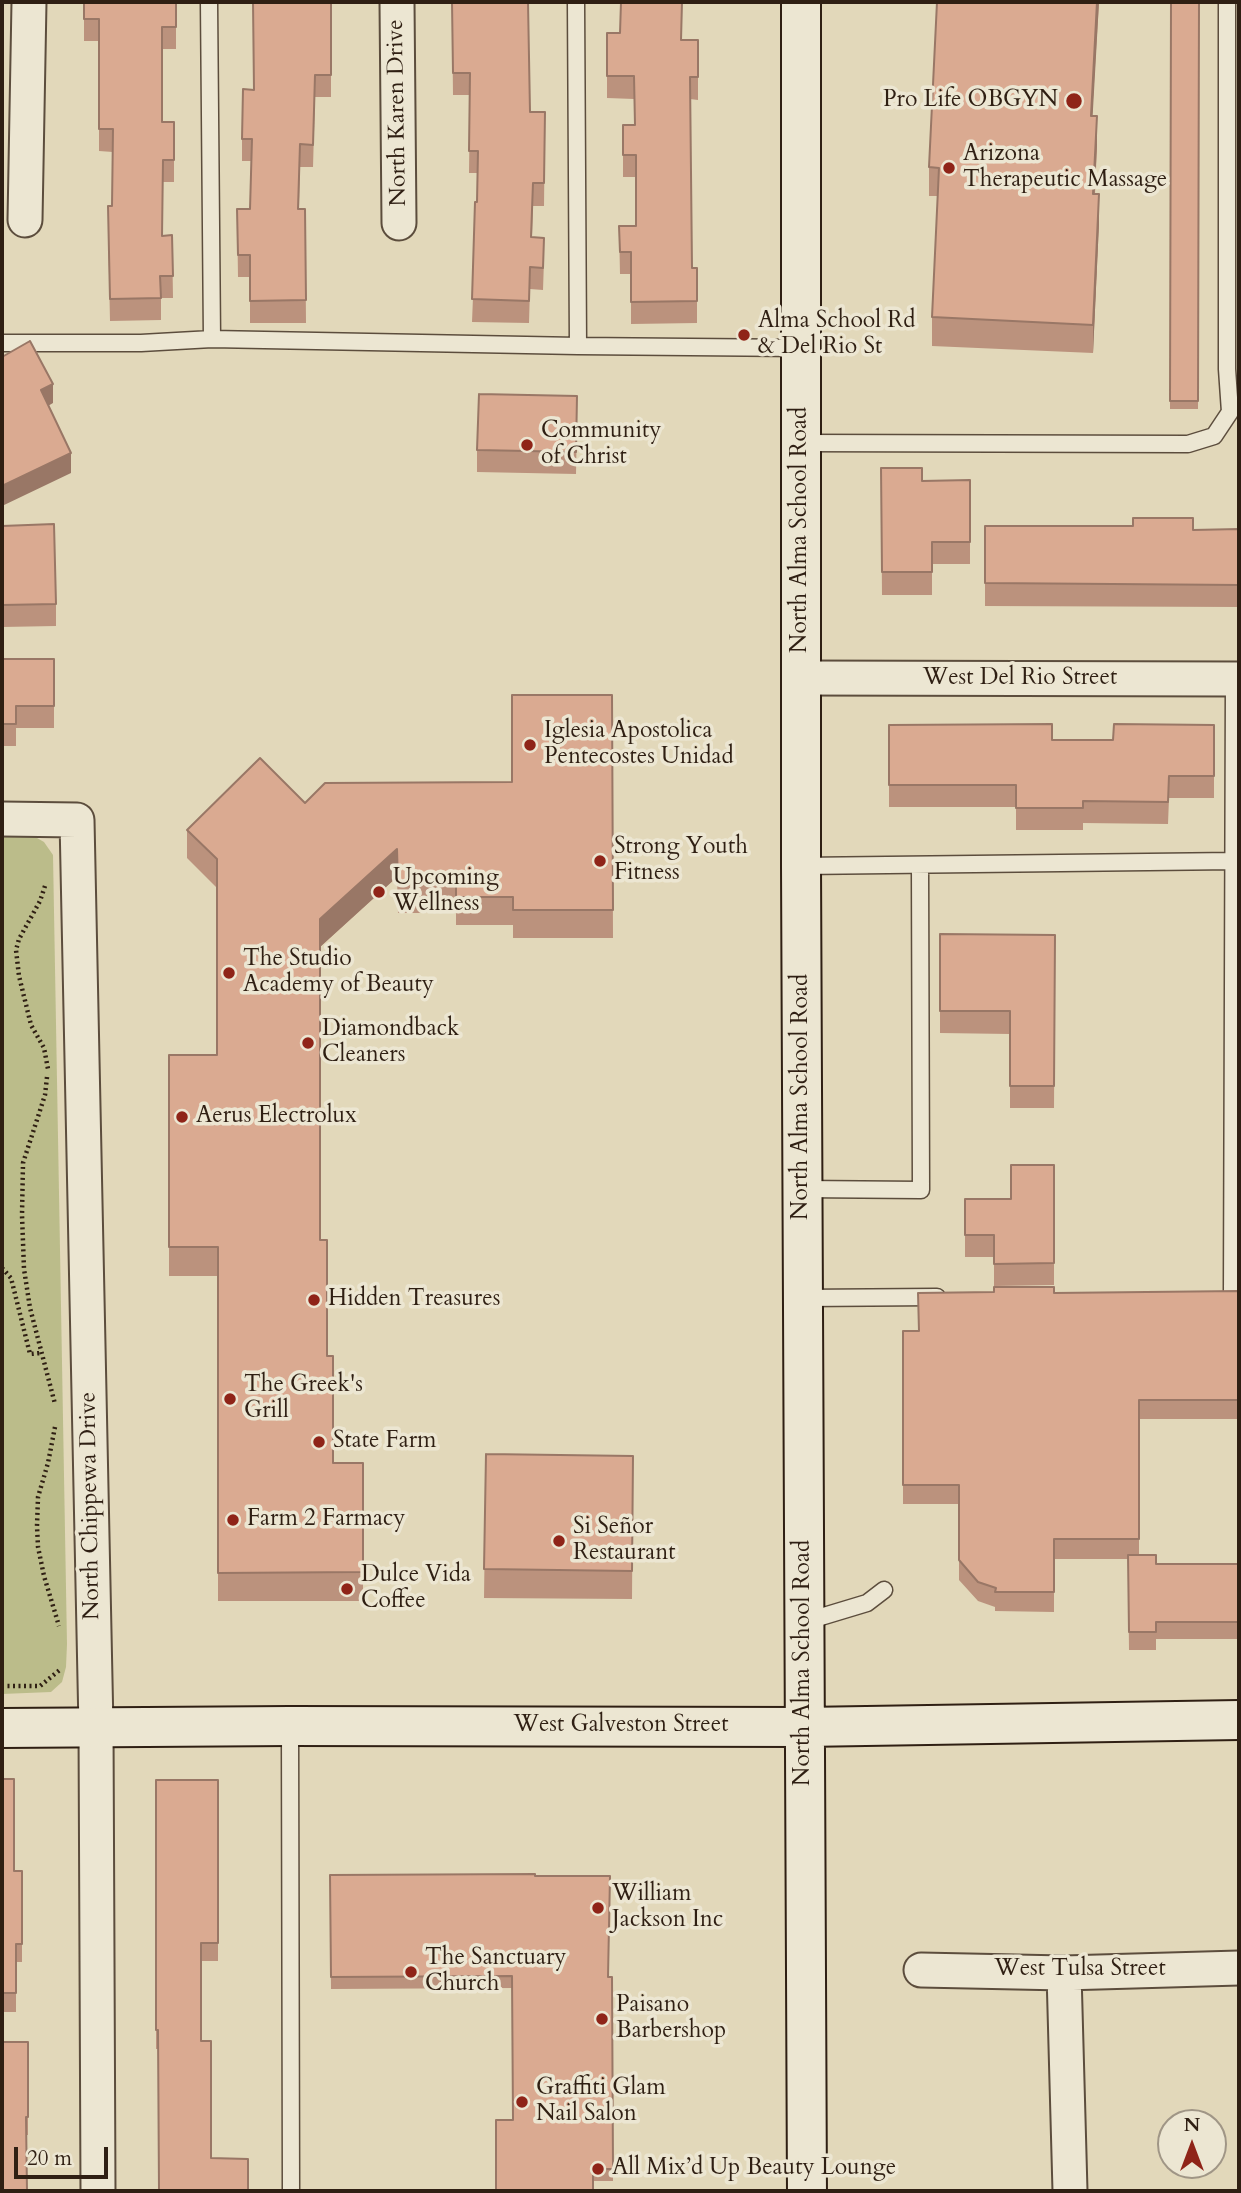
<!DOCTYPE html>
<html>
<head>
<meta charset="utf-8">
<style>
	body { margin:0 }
	#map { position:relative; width:1241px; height:2193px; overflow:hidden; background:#e2d8ba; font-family:Cardo,serif }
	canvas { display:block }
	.frame { position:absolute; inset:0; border:4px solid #2f1f13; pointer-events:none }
	.north { position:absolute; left:1157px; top:2109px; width:70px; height:70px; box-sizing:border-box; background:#ece6d2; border:2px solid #a09686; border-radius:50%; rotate:0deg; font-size:19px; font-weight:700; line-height:28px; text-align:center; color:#2f1f13 }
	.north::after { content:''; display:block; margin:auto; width:24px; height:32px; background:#8f2418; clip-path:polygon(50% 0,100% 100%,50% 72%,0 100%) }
	.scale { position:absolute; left:14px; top:2147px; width:94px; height:32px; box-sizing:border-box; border:4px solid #2f1f13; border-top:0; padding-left:9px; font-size:21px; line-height:24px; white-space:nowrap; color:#2f1f13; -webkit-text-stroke:5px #ece6d2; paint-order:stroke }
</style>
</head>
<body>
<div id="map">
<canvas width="1241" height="2193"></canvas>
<div class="frame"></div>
<div class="north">N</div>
<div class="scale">20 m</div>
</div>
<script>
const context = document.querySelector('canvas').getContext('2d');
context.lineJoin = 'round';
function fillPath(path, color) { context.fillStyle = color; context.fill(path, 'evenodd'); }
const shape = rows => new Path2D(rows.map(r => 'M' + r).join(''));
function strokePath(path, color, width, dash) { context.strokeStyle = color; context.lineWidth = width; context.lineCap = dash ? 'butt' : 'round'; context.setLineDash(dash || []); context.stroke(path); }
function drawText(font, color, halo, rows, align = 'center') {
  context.font = font + ' Cardo,serif'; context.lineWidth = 7; context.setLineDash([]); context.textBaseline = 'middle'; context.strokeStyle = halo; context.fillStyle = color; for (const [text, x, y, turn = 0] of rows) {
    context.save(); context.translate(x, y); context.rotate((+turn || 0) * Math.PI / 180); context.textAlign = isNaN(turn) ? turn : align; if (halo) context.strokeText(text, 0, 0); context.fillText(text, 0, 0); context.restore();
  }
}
const green = shape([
	[2,833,30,834,44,842,53,855,67,1644,66,1667,62,1682,51,1692,2,1694]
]);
const path = shape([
	[45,886,40,901,19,939,16,950,19,976,31,1025,44,1048,48,1069],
	[47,1077,45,1095,23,1163,22,1215,24,1269,30,1308,55,1404],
	[2,1268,11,1278,30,1354,41,1353],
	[55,1427,48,1463,38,1497,37,1526,38,1547,44,1576,59,1626],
	[2,1686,40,1686,61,1669]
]);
const lane = shape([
	[209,2,212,339],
	[576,2,578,346],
	[2,343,141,343,212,339,578,346,801,348],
	[801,443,1188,444,1214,436,1230,412,1227,369,1227,2],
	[1234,679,1232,1294,1239,1293],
	[801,866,1234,861],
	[802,1189,921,1190,920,865],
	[803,1298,937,1297],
	[804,1622,867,1603,884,1590],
	[290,1726,291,2191]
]);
const street = shape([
	[397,2,399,223],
	[25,220,29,2],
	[801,678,1239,679],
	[2,819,77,820,96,1727,98,2191],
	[921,1970,1064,1973,1239,1968],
	[1064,1973,1070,2191]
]);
const secondary = shape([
	[801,2,801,866,807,2191],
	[2,1728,290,1726,804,1727,1239,1720]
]);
const wall = shape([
	[84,2,176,2,176,49,162,49,162,122,174,144,174,182,163,182,162,236,172,235,173,298,161,298,161,320,110,321,108,228,112,206,113,152,99,151,99,41,84,41],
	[331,2,331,97,315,97,313,167,300,167,299,209,305,209,306,323,250,323,250,277,238,277,237,209,250,209,251,161,242,161,242,139,253,90],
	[452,2,530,112,545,112,544,206,533,206,532,237,544,260,543,290,530,289,529,323,472,322,478,173,469,173,470,95,453,95],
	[937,2,1099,2,1092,116,1097,145,1095,194,1099,223,1093,353,932,346,932,317,938,196,929,196,929,167],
	[1171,2,1199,2,1198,409,1170,409],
	[607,33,681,40,698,40,698,100,690,99,692,268,697,268,697,323,631,324,631,274,620,274,619,226,636,226,636,177,623,177,623,125,634,125,634,99,607,98],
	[577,418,576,474,477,472,477,450],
	[881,468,922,481,970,480,970,564,932,564,932,595,882,595],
	[2,526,56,604,56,626,2,627],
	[985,526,1193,530,1239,529,1239,607,985,606],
	[2,659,54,659,54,728,16,728,16,746,2,746],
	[612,695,613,938,513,938,513,925,456,925,456,913,398,913,397,877,320,947,320,1240,333,1463,363,1463,363,1601,218,1601,218,1276,169,1276,169,1055,217,1055,217,888,187,858,187,830,305,803,512,782],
	[889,725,1052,740,1113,740,1214,725,1214,798,1169,798,1168,824,1083,823,1083,830,1016,830,1016,807,889,807],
	[940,934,1055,935,1054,1108,1010,1108,1010,1034,940,1033],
	[1054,1165,1054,1285,994,1286,994,1257,965,1257,965,1199,1011,1199],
	[1239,1291,1239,1419,1139,1419,1139,1555,1156,1564,1239,1564,1239,1639,1156,1639,1156,1650,1129,1650,1128,1559,1054,1559,1054,1612,995,1611,995,1607,978,1601,959,1580,959,1504,903,1504,903,1331,918,1331,1054,1293],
	[486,1454,633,1456,632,1599,484,1598],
	[2,1779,14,1871,22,1871,22,1962,16,1962,16,2012,2,2012],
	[156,1780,218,1780,218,1961,201,1961,159,2191,158,2049,156,2049],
	[330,1875,535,1876,609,1977,612,1977,613,2181,593,2181,513,2120,512,1988,331,1989],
	[28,2042,28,2135,26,2135,2,2191]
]);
const shadedWall = shape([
	[1097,2,1099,2,1091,145,1091,116],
	[1097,116,1097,145,1093,223,1093,194],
	[1099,194,1099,223,1093,353,1093,325],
	[53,384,53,403,41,410,41,390],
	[71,453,71,473,2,506,2,486],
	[397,849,397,877,320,947,320,919]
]);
const building = shape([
	[84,2,176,2,176,27,162,27,162,122,174,122,174,160,163,160,162,236,172,235,173,276,160,276,161,298,110,299,108,206,112,206,113,129,99,129,99,19,84,19,84,2],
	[253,2,331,2,331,75,315,75,313,145,300,144,298,209,305,209,306,300,250,301,250,255,238,255,237,209,250,209,252,139,242,139,243,89,254,90,253,2],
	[452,2,528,2,530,112,545,112,544,183,533,183,531,237,544,238,543,268,530,267,529,301,472,299,475,202,477,202,478,151,469,151,470,73,453,73,452,2],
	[621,2,682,2,681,40,698,40,698,77,690,77,692,268,697,268,697,301,631,302,631,252,620,252,619,226,636,226,636,155,623,155,623,125,635,125,634,76,607,76,607,33,620,33,621,2],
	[937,2,1097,2,1091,116,1097,116,1093,194,1099,194,1093,325,932,317,939,168,929,167,937,2],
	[1171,2,1199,2,1198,401,1170,401,1171,2],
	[30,341,53,384,41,390,71,453,2,486,2,420,3,419,2,416,2,357,30,341],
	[479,394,577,396,576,452,477,450,479,394],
	[881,468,922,468,922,481,970,480,970,542,932,542,932,572,882,572,881,468],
	[1133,518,1193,518,1193,530,1239,529,1239,585,985,583,985,526,1133,526,1133,518],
	[54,524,56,604,2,605,2,526,54,524],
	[2,659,54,659,54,706,16,706,16,724,2,724,2,659],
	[512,695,612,695,613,910,513,910,513,897,456,897,456,884,398,884,397,849,320,919,320,1240,327,1240,327,1356,333,1356,333,1463,363,1463,363,1572,218,1573,218,1247,169,1247,169,1055,217,1055,217,859,187,830,260,758,305,803,325,783,512,782,512,695],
	[1052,724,1052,740,1113,740,1114,724,1214,725,1214,776,1169,776,1168,802,1083,801,1083,808,1016,808,1016,785,889,785,889,725,1052,724],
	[940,934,1055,935,1054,1086,1010,1086,1010,1011,940,1011,940,934],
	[1011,1165,1054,1165,1054,1263,994,1264,994,1235,965,1235,965,1199,1011,1199,1011,1165],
	[994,1287,1054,1287,1054,1293,1239,1291,1239,1400,1139,1400,1139,1539,1054,1539,1054,1592,995,1592,996,1588,978,1582,959,1560,959,1485,903,1485,903,1331,919,1331,918,1293,994,1292,994,1287],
	[486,1454,633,1456,632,1571,484,1569,486,1454],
	[1128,1555,1156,1555,1156,1564,1239,1564,1239,1622,1156,1622,1156,1632,1129,1632,1128,1555],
	[2,1779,14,1779,14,1871,22,1871,22,1944,16,1944,16,1993,2,1993,2,1779],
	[156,1780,218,1780,218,1943,201,1943,201,2041,211,2041,211,2158,248,2159,248,2191,159,2191,158,2030,156,2030,156,1780],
	[535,1874,535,1876,610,1876,608,1977,612,1977,613,2169,593,2169,593,2191,496,2191,496,2120,513,2120,512,1976,331,1977,330,1875,535,1874],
	[2,2042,28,2042,28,2117,26,2117,27,2191,2,2191,2,2042]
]);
const markers = [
	[1074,101,9,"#8f2418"],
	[949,168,7,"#8f2418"],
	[744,335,7,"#8f2418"],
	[527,445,7,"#8f2418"],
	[530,745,7,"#8f2418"],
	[600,861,7,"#8f2418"],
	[379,892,7,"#8f2418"],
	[229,973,7,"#8f2418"],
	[308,1043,7,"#8f2418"],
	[182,1117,7,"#8f2418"],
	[314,1300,7,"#8f2418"],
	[230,1399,7,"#8f2418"],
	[319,1442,7,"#8f2418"],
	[233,1520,7,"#8f2418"],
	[559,1541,7,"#8f2418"],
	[347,1589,7,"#8f2418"],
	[598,1908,7,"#8f2418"],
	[411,1972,7,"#8f2418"],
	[602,2019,7,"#8f2418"],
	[522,2102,7,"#8f2418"],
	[598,2169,7,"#8f2418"]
];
const poiNames = [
	["Pro Life OBGYN",1058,101,"right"],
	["Arizona",963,155],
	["Therapeutic Massage",963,181],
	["Alma School Rd",758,322],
	["& Del Rio St",758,348],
	["Community",541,432],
	["of Christ",541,458],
	["Iglesia Apostolica",544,732],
	["Pentecostes Unidad",544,758],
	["Strong Youth",614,848],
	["Fitness",614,874],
	["Upcoming",393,879],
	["Wellness",393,905],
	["The Studio",243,960],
	["Academy of Beauty",243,986],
	["Diamondback",322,1030],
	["Cleaners",322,1056],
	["Aerus Electrolux",196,1117],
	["Hidden Treasures",328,1300],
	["The Greek's",244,1386],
	["Grill",244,1412],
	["State Farm",333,1442],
	["Farm 2 Farmacy",247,1520],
	["Si Señor",573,1528],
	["Restaurant",573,1554],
	["Dulce Vida",361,1576],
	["Coffee",361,1602],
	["William",612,1895],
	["Jackson Inc",612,1921],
	["The Sanctuary",425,1959],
	["Church",425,1985],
	["Paisano",616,2006],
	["Barbershop",616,2032],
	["Graffiti Glam",536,2089],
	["Nail Salon",536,2115],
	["All Mix’d Up Beauty Lounge",612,2169]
];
const streetNames = [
	["North Karen Drive",398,113,-91],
	["North Alma School Road",801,530,-90],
	["West Del Rio Street",1020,679],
	["North Alma School Road",802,1097,-90],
	["North Chippewa Drive",91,1506,-91],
	["North Alma School Road",804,1663,-90],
	["West Galveston Street",621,1726],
	["West Tulsa Street",1080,1970]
];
fillPath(green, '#bbbc8a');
strokePath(lane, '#5c4d3d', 19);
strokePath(street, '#5c4d3d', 37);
strokePath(secondary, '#2f1f13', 42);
strokePath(path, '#2f1f13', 4.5, [2, 3.5]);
strokePath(lane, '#ece6d2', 16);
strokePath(street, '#ece6d2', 33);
strokePath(secondary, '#ece6d2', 38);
fillPath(wall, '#bb927d');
fillPath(shadedWall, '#976');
fillPath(building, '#daaa91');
strokePath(building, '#976', 2);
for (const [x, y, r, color] of markers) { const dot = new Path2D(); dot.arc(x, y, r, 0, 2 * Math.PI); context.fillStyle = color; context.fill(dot); strokePath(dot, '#ece6d2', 2.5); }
drawText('23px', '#2f1f13', '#ece6d2', poiNames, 'left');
drawText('23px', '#2f1f13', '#ece6d2', streetNames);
</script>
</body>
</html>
